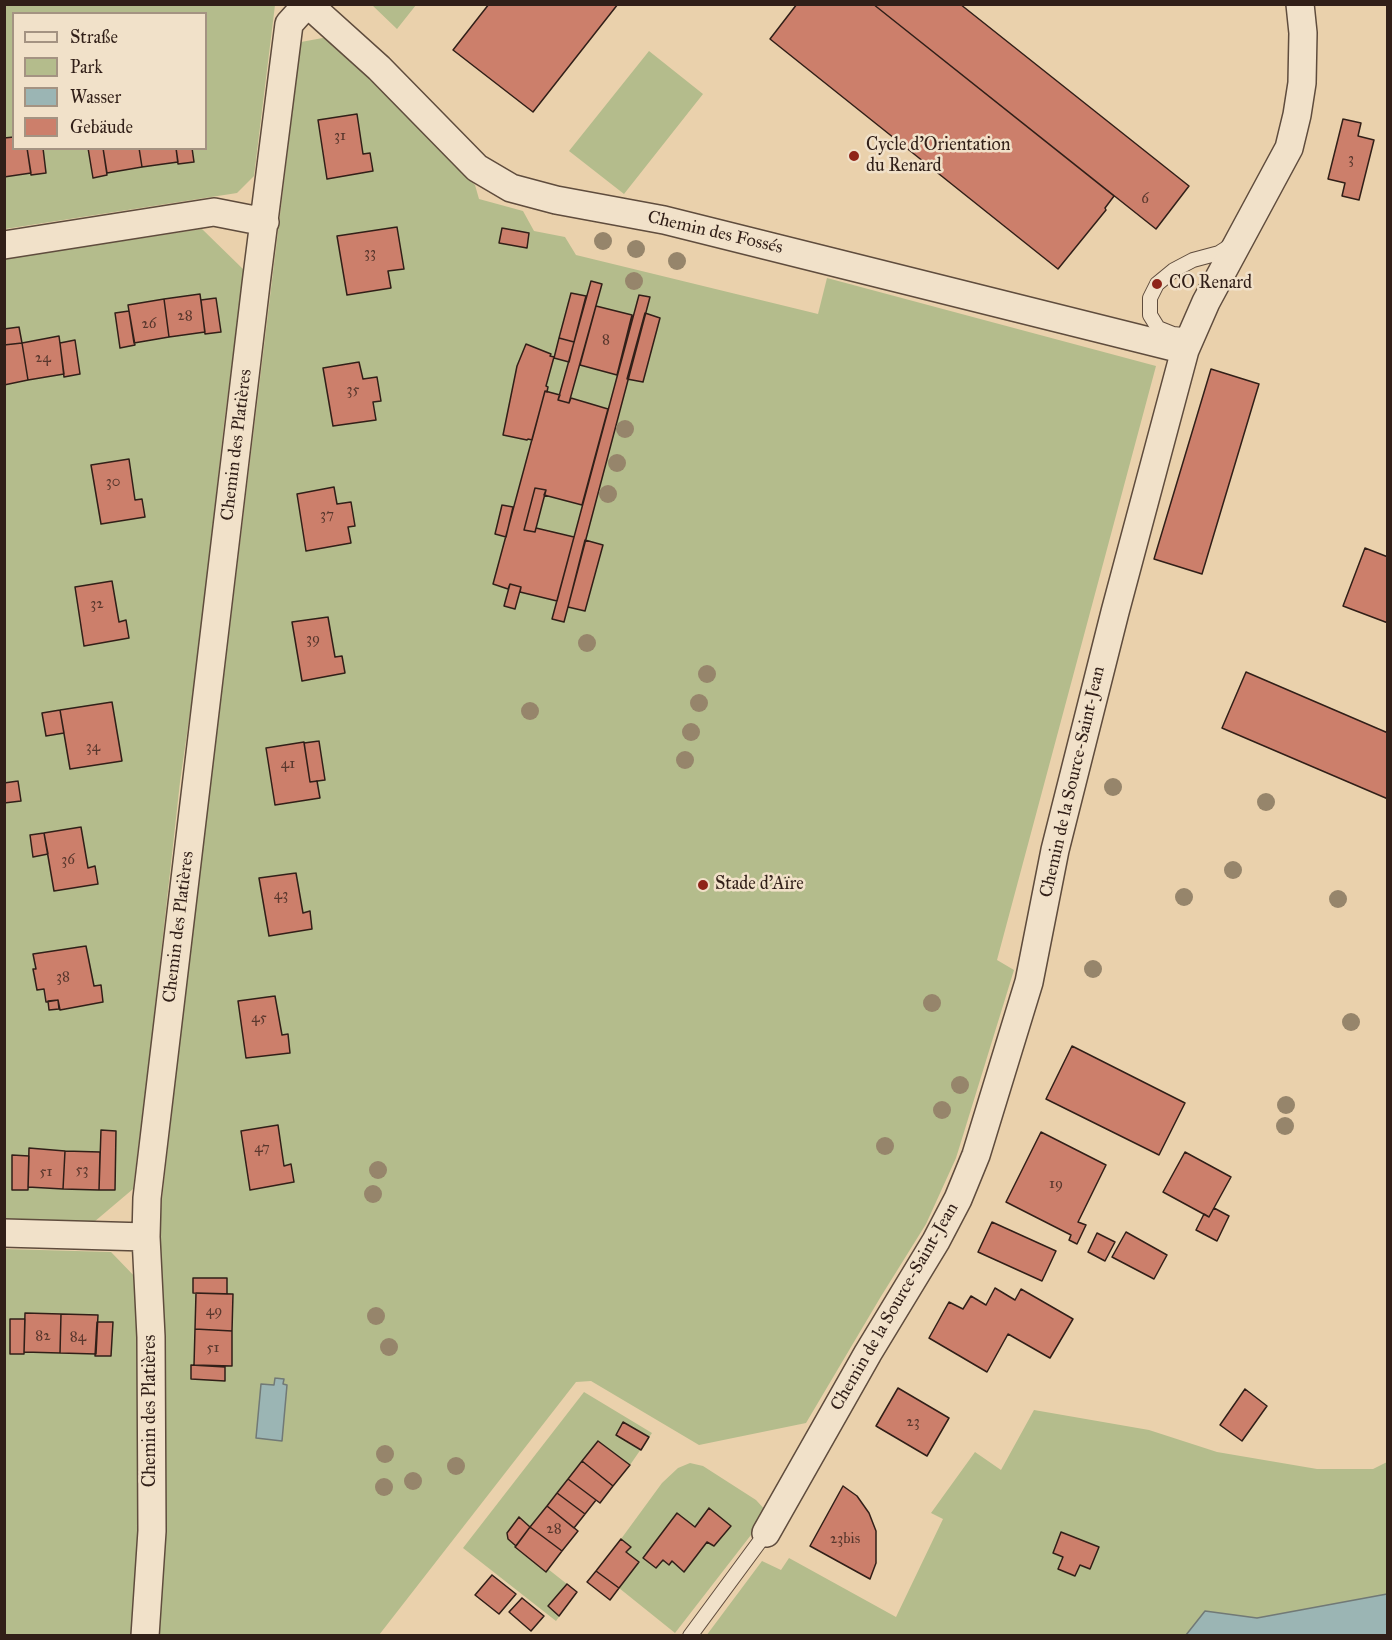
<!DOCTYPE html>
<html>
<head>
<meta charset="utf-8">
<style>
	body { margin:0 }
	#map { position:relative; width:1392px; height:1640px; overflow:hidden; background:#ead1ac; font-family:"IM FELL Great Primer",serif }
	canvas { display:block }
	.frame { position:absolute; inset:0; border:6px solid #311f18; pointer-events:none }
	.legend { position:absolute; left:12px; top:12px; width:195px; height:138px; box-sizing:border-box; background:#f1e1c9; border:2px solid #a49382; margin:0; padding:8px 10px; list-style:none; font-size:18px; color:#311f18 }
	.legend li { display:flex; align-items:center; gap:12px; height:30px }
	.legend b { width:30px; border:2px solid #a49382 }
</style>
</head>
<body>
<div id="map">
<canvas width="1392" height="1640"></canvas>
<div class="frame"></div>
<ul class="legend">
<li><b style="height:8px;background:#f1e1c9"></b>Straße</li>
<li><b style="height:16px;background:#b4bc8c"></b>Park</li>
<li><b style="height:16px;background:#9bb5b4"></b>Wasser</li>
<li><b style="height:16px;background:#cc7f6b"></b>Gebäude</li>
</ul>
</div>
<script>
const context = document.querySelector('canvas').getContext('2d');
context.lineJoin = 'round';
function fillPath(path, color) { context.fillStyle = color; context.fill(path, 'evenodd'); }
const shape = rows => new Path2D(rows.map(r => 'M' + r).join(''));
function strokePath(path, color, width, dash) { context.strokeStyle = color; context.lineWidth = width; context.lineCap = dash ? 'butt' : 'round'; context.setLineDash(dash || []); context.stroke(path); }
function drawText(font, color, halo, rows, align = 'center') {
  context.font = font + ' "IM FELL Great Primer",serif'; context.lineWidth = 5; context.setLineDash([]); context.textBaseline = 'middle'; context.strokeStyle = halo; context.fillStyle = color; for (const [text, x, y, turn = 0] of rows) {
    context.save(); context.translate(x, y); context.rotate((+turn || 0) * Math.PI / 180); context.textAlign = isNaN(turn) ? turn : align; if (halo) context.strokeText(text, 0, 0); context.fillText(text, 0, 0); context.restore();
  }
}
const green = shape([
	[4,5,275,5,254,176,237,193,5,229],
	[14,14,206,14,206,148,14,148],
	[372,5,416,5,397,29],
	[328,37,475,185,479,199,523,211,534,231,565,237,576,255,818,314,827,278,1156,366,997,960,1014,970,956,1158,926,1224,880,1298,806,1423,699,1445,591,1381,576,1382,379,1635,5,1636,5,1249,111,1252,139,1281,158,1235,187,979,301,42],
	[649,51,703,94,624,194,569,151],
	[202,229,244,270,224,424,198,657,180,782,151,1044,133,1189,94,1222,5,1219,4,259],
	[584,1392,652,1433,630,1465,598,1442,530,1527,519,1518,507,1533,508,1539,516,1546,515,1548,546,1572,548,1569,577,1592,556,1621,463,1548],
	[1034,1410,1149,1430,1217,1452,1317,1469,1373,1469,1387,1462,1387,1621,1358,1635,1205,1612,1186,1636,706,1636,762,1561,781,1570,789,1558,896,1617,943,1519,931,1513,975,1452,1001,1470],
	[690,1463,703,1466,756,1500,768,1513,675,1633,619,1588,639,1562,626,1552,630,1547,621,1539,662,1483,678,1468]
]);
const water = shape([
	[275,1378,284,1379,283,1384,287,1385,282,1441,256,1438,261,1384,274,1385,275,1378],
	[1387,1594,1387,1635,1186,1635,1205,1611,1257,1618,1387,1594]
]);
const building = shape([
	[489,4,618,4,533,112,453,50,489,4],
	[797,4,873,4,1114,196,1105,208,1106,210,1058,269,770,39,797,4],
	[873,4,960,4,1189,186,1156,229,873,4],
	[357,114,363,154,370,153,373,171,327,179,318,120,357,114],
	[1343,119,1361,123,1358,136,1374,140,1359,200,1342,196,1345,183,1328,179,1343,119],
	[14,137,14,148,27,148,31,173,4,177,4,138,14,137],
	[27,148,43,148,46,173,31,175,27,148],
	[88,148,103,148,107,175,93,178,88,148],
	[103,148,139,148,142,167,107,173,103,148],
	[139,148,176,148,178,162,142,167,139,148],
	[176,148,192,148,194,162,178,164,176,148],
	[397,227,404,269,388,271,391,288,347,295,337,236,397,227],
	[502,228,529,233,527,248,499,243,502,228],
	[591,281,602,284,569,403,558,400,591,281],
	[571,293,586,296,574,342,559,338,571,293],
	[200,294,205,332,169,337,164,299,200,294],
	[639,295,650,297,564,622,552,619,639,295],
	[216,298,221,332,205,334,201,300,216,298],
	[164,299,169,337,134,343,128,305,164,299],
	[596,306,632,315,617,375,580,365,596,306],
	[129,311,135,345,120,348,115,313,129,311],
	[645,313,660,318,643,382,627,379,645,313],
	[19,327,22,343,4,345,4,329,19,327],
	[59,336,64,374,28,380,22,343,59,336],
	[559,338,574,342,569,362,554,358,559,338],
	[75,340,80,374,64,377,60,343,75,340],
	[22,343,28,380,4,385,4,345,22,343],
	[526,344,551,354,550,356,554,357,546,386,548,387,547,392,545,391,532,440,528,439,527,440,503,435,517,366,526,344],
	[359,362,363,379,377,377,381,401,373,402,376,420,333,426,323,368,359,362],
	[1211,369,1259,384,1202,574,1154,559,1211,369],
	[545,391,560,395,558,400,569,403,571,398,608,409,582,505,544,495,546,490,535,488,524,530,535,532,536,528,574,537,557,601,520,592,521,587,510,584,508,589,493,584,545,391],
	[129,459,135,500,142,499,145,517,101,524,91,465,129,459],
	[334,487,337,504,351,502,355,526,348,527,351,543,306,551,297,494,334,487],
	[535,488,546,490,535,532,524,530,535,488],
	[502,505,513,507,506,537,495,534,502,505],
	[585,540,603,545,585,611,568,607,585,540],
	[1365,548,1388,557,1388,623,1343,606,1365,548],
	[112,581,119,622,126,620,129,638,84,646,75,587,112,581],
	[510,584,521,587,515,609,504,606,510,584],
	[328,617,335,657,342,656,345,673,302,681,292,622,328,617],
	[1246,672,1388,733,1388,799,1222,728,1246,672],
	[112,702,122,761,70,769,60,710,112,702],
	[60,710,64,733,46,736,42,713,60,710],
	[319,741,325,780,310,782,304,743,319,741],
	[304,742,310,782,317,781,320,798,275,805,266,748,304,742],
	[18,781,21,801,4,803,4,783,18,781],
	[81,827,88,868,95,866,98,884,54,891,44,833,81,827],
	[44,833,48,854,33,857,30,835,44,833],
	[296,873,303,913,310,911,312,929,269,936,259,878,296,873],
	[86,946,94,986,101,985,103,1002,60,1010,58,1000,46,1002,44,989,37,990,33,969,36,969,33,954,86,946],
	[275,996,282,1035,288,1034,290,1053,246,1058,238,1001,275,996],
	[58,1000,59,1009,49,1010,48,1001,58,1000],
	[1072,1046,1185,1103,1159,1155,1046,1099,1072,1046],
	[278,1125,284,1166,291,1164,294,1182,250,1190,241,1131,278,1125],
	[101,1130,116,1131,115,1190,99,1190,101,1130],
	[1041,1132,1106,1165,1078,1222,1086,1225,1077,1244,1069,1240,1071,1235,1006,1202,1041,1132],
	[29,1148,65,1151,63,1189,28,1187,29,1148],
	[65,1151,100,1152,99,1190,63,1189,65,1151],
	[1185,1152,1231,1177,1209,1217,1163,1192,1185,1152],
	[12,1155,29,1156,28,1190,12,1190,12,1155],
	[1214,1208,1229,1216,1217,1241,1196,1230,1204,1214,1209,1217,1214,1208],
	[992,1222,1056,1251,1042,1281,978,1252,992,1222],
	[1126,1232,1167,1255,1154,1279,1112,1257,1126,1232],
	[1097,1233,1115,1242,1105,1261,1088,1252,1097,1233],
	[193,1278,227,1278,227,1294,193,1293,193,1278],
	[995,1288,1015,1300,1021,1289,1073,1319,1050,1358,1008,1334,987,1372,929,1338,949,1302,963,1309,971,1296,986,1305,995,1288],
	[196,1293,233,1294,232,1331,195,1329,196,1293],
	[25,1313,61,1314,60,1353,24,1352,25,1313],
	[61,1314,98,1315,96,1354,60,1353,61,1314],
	[10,1319,25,1319,24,1354,10,1354,10,1319],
	[97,1322,113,1322,111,1356,95,1356,97,1322],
	[195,1329,232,1331,232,1366,194,1365,195,1329],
	[191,1365,225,1367,225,1381,191,1379,191,1365],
	[898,1388,949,1418,927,1456,876,1426,898,1388],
	[1245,1389,1267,1406,1242,1441,1220,1425,1245,1389],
	[623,1422,649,1437,641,1450,616,1435,623,1422],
	[598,1441,630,1465,613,1486,582,1461,598,1441],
	[582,1461,613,1486,600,1503,568,1479,582,1461],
	[568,1479,596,1500,585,1514,557,1493,568,1479],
	[843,1486,857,1496,869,1513,876,1531,876,1563,870,1579,810,1546,843,1486],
	[557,1493,585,1514,574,1528,547,1506,557,1493],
	[547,1506,578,1531,562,1551,530,1527,547,1506],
	[709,1508,731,1526,714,1546,707,1542,684,1572,672,1561,669,1565,663,1560,656,1568,643,1558,677,1513,695,1527,709,1508],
	[519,1517,530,1527,516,1546,508,1539,507,1533,519,1517],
	[530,1527,562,1551,546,1572,515,1547,530,1527],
	[1061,1532,1099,1547,1090,1569,1080,1565,1075,1576,1058,1569,1063,1557,1053,1553,1061,1532],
	[621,1539,631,1547,626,1552,639,1562,619,1588,596,1571,621,1539],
	[596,1571,619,1588,610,1600,587,1582,596,1571],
	[492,1575,516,1594,499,1614,475,1595,492,1575],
	[567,1584,577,1592,559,1616,548,1606,567,1584],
	[522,1598,544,1616,531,1631,509,1612,522,1598]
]);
const service = shape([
	[1183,335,1173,334,1158,328,1150,315,1150,298,1157,284,1174,270,1193,260,1219,253,1233,244],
	[690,1636,766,1533]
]);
const minor = shape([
	[308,4,379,68,477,168,511,188,556,200,664,220,1185,350],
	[4,245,214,212,265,222],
	[4,1233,146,1237],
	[766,1533,868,1353,936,1241,958,1199,976,1155,1029,982,1055,850,1115,612,1185,350,1206,302,1289,148,1297,115,1302,83,1303,33,1300,4],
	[145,1636,152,1531,151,1337,146,1237,147,1198,256,284,289,24,307,4]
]);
const trees = [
	[603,241],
	[636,249],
	[677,261],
	[634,281],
	[625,429],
	[617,463],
	[608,494],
	[587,643],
	[707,674],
	[699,703],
	[530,711],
	[691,732],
	[685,760],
	[1113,787],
	[1266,802],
	[1233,870],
	[1184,897],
	[1338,899],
	[1093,969],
	[932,1003],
	[1351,1022],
	[960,1085],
	[1286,1105],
	[942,1110],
	[1285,1126],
	[885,1146],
	[378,1170],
	[373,1194],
	[376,1316],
	[389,1347],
	[385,1454],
	[456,1466],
	[413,1481],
	[384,1487]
];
const markers = [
	[854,156,6,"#8f2418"],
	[1157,284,6,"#8f2418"],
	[703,885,6,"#8f2418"]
];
const numberNames = [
	["31",340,136],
	["3",1351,159],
	["6",1145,199],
	["33",370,253],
	["28",185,316],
	["26",149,324],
	["8",606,340],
	["24",43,358],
	["35",353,390],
	["30",113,482],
	["37",327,515],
	["32",97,604],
	["39",313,639],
	["34",93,747],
	["41",288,764],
	["36",68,860],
	["43",281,895],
	["38",63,977],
	["45",259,1018],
	["47",262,1148],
	["53",82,1170],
	["51",46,1172],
	["19",1056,1184],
	["49",214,1311],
	["82",43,1336],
	["84",78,1337],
	["51",213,1348],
	["23",913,1422],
	["28",554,1529],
	["23bis",845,1539]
];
const poiNames = [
	["Cycle d'Orientation",866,146],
	["du Renard",866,167],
	["CO Renard",1169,284],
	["Stade d'Aïre",715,885]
];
const streetNames = [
	["Chemin des Fossés",715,233,13],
	["Chemin des Platières",237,445,-83],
	["Chemin de la Source-Saint-Jean",1073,782,-77],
	["Chemin des Platières",179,927,-83],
	["Chemin de la Source-Saint-Jean",895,1307,-60],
	["Chemin des Platières",151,1411,-90]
];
fillPath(green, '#b4bc8c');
fillPath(water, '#9bb5b4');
strokePath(water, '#717976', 1.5);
fillPath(building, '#cc7f6b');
strokePath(building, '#311f18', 1.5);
strokePath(service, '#5f4c3d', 16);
strokePath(minor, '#5f4c3d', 30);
strokePath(service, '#f1e1c9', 14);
strokePath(minor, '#f1e1c9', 27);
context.fillStyle = '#96856b';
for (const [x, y] of trees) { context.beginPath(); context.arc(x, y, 9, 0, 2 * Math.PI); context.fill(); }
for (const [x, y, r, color] of markers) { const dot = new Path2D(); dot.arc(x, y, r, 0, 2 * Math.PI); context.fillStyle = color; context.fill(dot); strokePath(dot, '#f1e1c9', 2); }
drawText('15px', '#58372d', null, numberNames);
drawText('18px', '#311f18', '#f1e1c9', poiNames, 'left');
drawText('18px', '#311f18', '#f1e1c9', streetNames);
</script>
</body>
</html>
